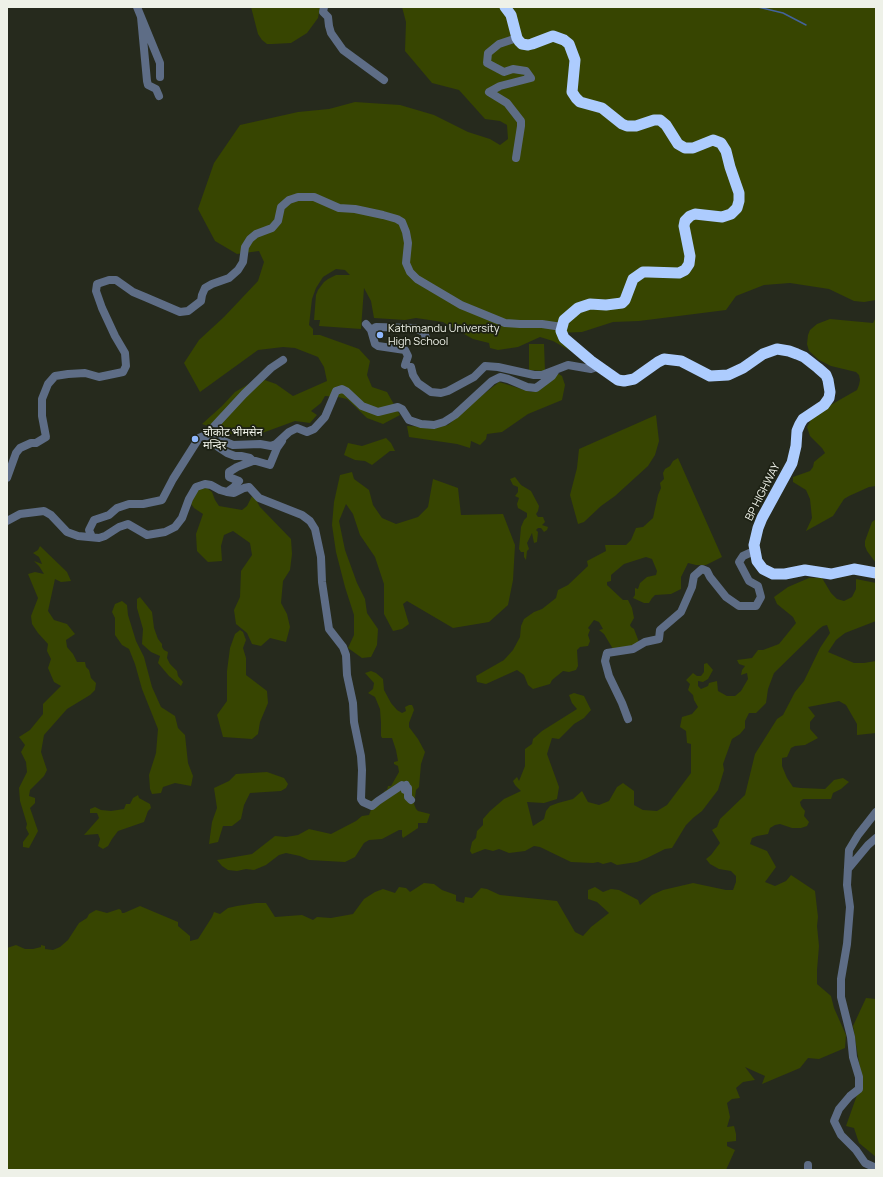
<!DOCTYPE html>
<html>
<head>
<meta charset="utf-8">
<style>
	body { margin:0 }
	#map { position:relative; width:883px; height:1177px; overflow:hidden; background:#262a1d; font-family:Manrope,sans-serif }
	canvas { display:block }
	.frame { position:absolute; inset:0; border:8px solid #eef1e8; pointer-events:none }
</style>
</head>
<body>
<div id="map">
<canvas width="883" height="1177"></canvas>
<div class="frame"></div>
</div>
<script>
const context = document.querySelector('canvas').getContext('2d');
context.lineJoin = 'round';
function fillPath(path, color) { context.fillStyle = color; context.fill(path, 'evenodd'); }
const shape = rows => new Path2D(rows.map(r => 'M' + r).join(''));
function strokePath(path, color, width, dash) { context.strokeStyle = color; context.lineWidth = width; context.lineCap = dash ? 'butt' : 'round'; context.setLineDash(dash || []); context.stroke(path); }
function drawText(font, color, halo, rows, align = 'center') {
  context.font = font + ' Manrope,"Noto Sans Devanagari",sans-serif'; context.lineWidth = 3.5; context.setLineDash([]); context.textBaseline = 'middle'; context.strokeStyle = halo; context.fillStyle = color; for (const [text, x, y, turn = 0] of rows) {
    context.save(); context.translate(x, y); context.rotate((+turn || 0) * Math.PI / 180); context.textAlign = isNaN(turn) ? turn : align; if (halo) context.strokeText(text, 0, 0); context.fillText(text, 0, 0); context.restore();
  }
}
const green = shape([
	[251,7,320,7,318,18,307,33,291,43,272,44,267,44,262,40,258,34],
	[402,7,876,7,876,300,864,302,854,301,829,289,790,283,764,285,736,296,726,310,639,321,613,322,582,332,556,333,578,355,553,341,540,337,518,347,498,350,490,348,489,343,473,339,443,322,416,318,405,320,374,318,371,301,364,288,361,329,319,326,320,320,314,320,316,295,318,290,324,282,328,279,336,275,350,275,345,270,336,269,323,277,316,288,312,299,309,325,313,329,313,335,320,335,359,349,370,361,367,375,372,387,387,392,400,415,383,424,367,418,347,399,338,397,325,396,321,403,311,411,317,415,310,423,295,421,254,436,230,434,202,424,222,406,235,392,259,378,276,384,293,396,327,381,324,367,318,357,295,348,283,347,258,350,200,392,184,363,199,340,224,317,258,281,264,262,259,251,237,254,215,241,198,209,214,163,240,125,298,112,329,109,355,102,400,105,434,115,468,132,490,139,500,145,508,139,507,125,500,121,485,119,459,90,432,83,405,51,406,22],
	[876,317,876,486,869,487,849,496,844,499,833,516,806,531,812,518,810,499,806,490,793,482,793,477,810,471,813,467,814,462,825,453,822,448,810,436,807,427,812,418,820,411,857,390,859,385,860,380,859,375,856,372,831,366,819,360,809,351,807,344,808,335,810,330,817,324,830,319,873,323],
	[529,344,544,344,545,371,529,370],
	[557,373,562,376,565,385,562,400,528,414,502,432,487,434,486,439,480,445,471,441,470,448,457,444,409,437,407,426,435,427,448,425,476,400,499,382,531,392,540,388],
	[656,415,659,441,655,455,648,466,615,496,601,506,584,522,578,524,570,495,577,468,579,449],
	[386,438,391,443,395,451,390,451,372,465,365,461,355,460,344,455,348,443,362,446],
	[678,458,722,557,706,565,696,565,688,563,681,577,681,589,671,594,655,595,652,598,649,603,644,603,633,598,635,595,635,588,638,589,640,583,647,577,656,575,657,571,652,559,646,557,624,564,611,575,611,581,607,582,607,585,623,600,628,600,632,608,634,618,630,625,631,627,634,629,639,642,632,646,613,649,604,634,599,630,603,629,599,622,594,620,588,628,590,630,588,635,590,641,588,646,580,647,577,650,578,666,576,670,569,672,563,671,552,680,550,684,533,689,528,685,524,675,517,670,486,684,477,682,476,676,504,660,513,650,520,637,521,626,524,619,534,612,542,609,556,598,558,590,568,585,588,566,587,561,606,551,605,545,626,545,631,540,636,528,643,527,653,518,658,495,661,488,660,483,664,479,663,473,665,469,670,466,673,461],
	[352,472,354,479,369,490,373,505,382,518,396,524,418,517,428,507,433,479,458,488,461,515,503,514,515,545,513,580,508,605,489,622,453,628,407,601,403,604,409,624,402,629,393,631,384,614,384,584,375,557,360,535,353,514,346,504,339,521,345,550,357,583,365,599,367,613,378,629,377,645,371,657,362,658,348,648,354,635,354,615,345,587,336,552,332,525,334,502,340,475],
	[515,477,521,485,531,491,539,506,538,511,536,514,538,517,543,517,545,522,542,525,548,527,547,530,544,532,541,528,538,528,536,530,538,532,537,542,534,543,532,533,527,543,529,549,527,551,526,560,524,557,524,552,521,552,519,549,521,527,524,520,527,517,527,513,518,508,517,504,519,498,515,496,518,492,518,487,513,485,510,479],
	[207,488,212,492,215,500,219,506,242,510,247,506,252,496,255,498,260,507,291,539,292,554,290,570,283,581,281,603,287,614,290,627,286,642,270,638,261,646,252,644,247,633,236,624,234,610,240,597,241,571,252,555,250,543,233,531,224,535,221,546,222,561,208,562,197,551,196,534,203,514,194,508,191,504,197,489],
	[876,519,876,563,867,551,865,546,865,541,872,522],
	[40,546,67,572,71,581,61,582,55,579,48,611,54,620,67,624,75,634,66,640,67,647,73,654,77,662,85,662,86,667,89,670,91,678,96,683,95,690,90,695,67,709,44,735,41,752,47,770,44,776,30,790,29,796,35,798,35,803,30,808,38,831,29,848,23,847,23,842,29,834,26,828,27,824,20,801,19,788,27,772,26,762,21,752,25,745,19,737,30,730,43,714,43,704,61,686,54,682,48,668,51,659,47,651,48,644,38,633,32,624,31,616,38,598,28,574,35,572,44,574,39,566,34,561,42,564,39,557,33,553,38,550],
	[809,578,822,578,831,593,837,599,844,601,852,597,856,589,856,579,876,583,876,621,845,633,836,640,828,652,854,663,864,663,876,661,876,733,857,735,857,724,846,705,839,701,808,707,815,716,810,722,810,729,818,738,805,745,795,746,791,748,787,757,782,758,782,766,787,778,793,787,801,788,825,789,834,780,843,778,849,782,841,789,833,793,831,799,803,799,800,802,801,806,805,811,804,816,809,822,807,826,801,828,792,828,780,824,775,825,770,828,768,834,757,836,752,838,750,844,767,851,776,867,765,882,775,886,786,881,791,875,815,891,818,917,817,926,819,946,817,970,817,984,831,996,834,1008,846,1035,845,1048,819,1059,808,1058,800,1068,762,1084,765,1076,745,1067,755,1080,743,1082,736,1088,740,1098,732,1099,727,1103,730,1117,727,1127,734,1126,736,1134,736,1141,727,1142,727,1146,735,1150,726,1170,7,1170,7,948,16,945,25,949,33,949,41,947,41,945,45,946,45,949,53,950,60,947,68,940,79,923,87,918,89,914,96,910,107,913,119,909,121,910,122,913,124,913,140,906,178,922,178,926,190,936,190,941,198,939,212,917,214,912,220,914,228,908,237,906,256,903,266,903,275,917,302,915,313,920,317,917,331,918,353,914,364,899,375,892,383,889,395,893,399,887,406,888,410,892,424,883,434,884,442,890,456,895,456,901,464,903,465,897,472,898,481,888,487,889,500,895,557,901,575,932,583,936,591,927,609,913,597,902,588,899,588,890,595,887,603,892,611,889,619,890,638,900,640,905,652,895,663,890,693,883,726,890,733,890,736,882,736,876,731,871,719,869,710,864,706,859,711,855,720,843,712,830,717,827,720,819,745,795,755,754,777,719,783,715,795,692,804,681,820,648,830,633,827,625,823,626,819,629,774,673,768,689,766,703,756,713,749,713,745,721,745,728,740,734,732,739,723,764,724,770,718,790,702,811,693,818,686,825,672,848,665,849,647,858,637,862,617,865,611,862,603,864,598,862,593,863,571,862,540,847,534,846,525,851,509,853,499,849,493,851,485,849,472,854,470,851,472,842,476,838,477,831,483,825,483,819,490,811,504,799,521,791,515,785,513,781,517,777,519,781,525,766,525,749,532,744,533,739,542,731,577,709,572,703,569,695,574,693,584,696,591,710,584,718,574,724,559,739,552,738,547,754,559,787,557,799,544,803,527,802,533,826,544,819,546,811,550,806,558,803,573,799,582,791,588,802,599,805,609,801,617,787,623,783,634,791,634,805,643,810,657,811,667,805,691,773,691,744,687,743,686,731,680,727,682,717,692,714,698,707,694,700,693,695,688,690,690,684,686,680,693,673,697,676,701,676,704,672,704,664,707,663,713,670,708,679,703,682,698,681,698,686,701,689,708,686,709,683,717,681,718,691,727,696,735,696,741,691,748,679,747,673,741,675,742,670,745,666,739,664,737,660,752,658,758,650,763,650,779,644,796,623,793,617,777,604,774,597,788,587],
	[140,597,152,612,154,628,158,639,162,644,162,647,164,650,168,652,167,658,170,664,177,671,178,676,183,682,181,686,169,676,158,663,160,656,151,652,142,644,143,629,137,608,137,599],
	[122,601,127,605,128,615,136,641,144,657,152,687,161,707,175,716,178,728,185,735,188,763,193,776,191,786,175,783,163,787,161,793,152,794,150,789,149,775,156,753,158,729,142,689,135,664,129,649,122,645,115,635,115,618,112,612,115,604],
	[240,630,243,632,246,640,243,648,246,658,246,675,267,691,268,703,260,722,258,734,252,739,223,737,217,715,227,701,227,671,230,648,235,634],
	[371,671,376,673,383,679,384,690,391,703,397,710,402,713,406,711,405,707,409,705,412,705,413,707,414,710,409,723,409,727,418,739,425,752,421,764,419,787,416,790,414,804,416,809,418,811,430,814,427,823,418,823,418,828,403,838,402,836,402,830,399,830,382,839,369,840,364,843,355,857,345,862,309,860,300,856,286,853,279,855,266,865,254,870,246,869,237,871,228,870,222,866,217,860,252,854,275,836,286,837,298,835,309,829,331,834,356,821,362,816,369,815,372,807,369,802,385,793,384,791,387,790,388,786,391,786,399,772,398,766,394,764,394,762,398,761,396,750,392,738,382,738,381,736,381,723,380,709,375,697,368,693,373,689,374,683,365,673],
	[267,772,284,778,288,784,286,788,281,791,250,793,244,805,241,819,232,826,223,826,218,842,209,844,212,822,217,808,214,788,229,781,236,774],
	[138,795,139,798,150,804,151,808,148,811,144,822,118,831,112,839,108,846,103,849,98,846,100,839,98,834,84,835,99,818,97,813,90,813,90,809,95,807,101,810,111,811,124,809,126,804,130,804,133,798],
	[866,998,876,999,876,1157,859,1143,854,1128,846,1126,862,1081,853,1026]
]);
const stream = shape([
	[758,7,783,13,806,25]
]);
const minor = shape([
	[137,7,160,63,160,77],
	[324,7,323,12,328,17,329,26,331,33,343,50,384,80],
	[141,17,147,81,148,85,156,89,159,96],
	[516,158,521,126,521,121,507,103,489,92,500,86,531,78,526,71,513,69,504,72,487,63,488,53,499,44,517,38],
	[366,324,371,330,375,344,378,346,405,350,408,356,405,365],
	[371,330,376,327,414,328,424,332,426,338],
	[411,367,413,375,418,383,431,392,441,393,448,391,474,377,485,366,498,367,534,375,542,375,568,365,591,369,600,366],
	[253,461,250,458,241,456,235,456,227,453,218,447,206,435,244,394,271,368,283,360],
	[7,478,16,453,20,448,31,443,36,443,46,437,42,416,42,399,48,384,55,376,68,374,85,373,99,377,123,372,126,366,125,353,115,336,102,308,96,291,97,284,109,280,116,280,133,292,145,297,180,312,188,311,201,301,202,295,205,288,212,284,229,278,238,270,243,262,245,247,250,239,256,234,272,228,278,221,281,207,289,200,298,197,314,197,339,208,355,209,383,215,397,219,402,222,406,232,408,243,406,263,410,272,417,279,461,305,505,323,520,324,542,324,562,327],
	[227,492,234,493,244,488,249,487,259,498,302,515,310,521,315,529,321,557,322,582,329,629,343,647,346,655,347,675,353,703,354,722,361,756,362,770,361,799,363,802,372,806,378,801,402,785,404,786,406,785,405,790,408,788,408,797,411,800],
	[7,521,20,514,44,511,51,515,67,532,78,536,99,538,105,536,119,527,128,524,147,535,165,532,175,527,182,518,189,499,196,487,205,484,211,485,220,490,227,492,234,487,239,481,229,477,229,472,237,467,253,461,256,461,270,465,277,448,282,441],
	[92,537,89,530,94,520,109,515,117,508,129,504,143,504,162,500,173,479,199,438,206,435,214,437,233,445,260,444,271,446,276,444,289,432,297,428,307,432,314,429,325,417,336,391,342,389,346,391,362,406,378,412,398,407,402,409,409,420,421,424,434,425,444,422,455,415,492,381,500,377,508,379,527,387,536,388,552,376,556,370],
	[628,719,622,703,609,676,605,661,607,653,633,649,645,642,659,639,660,630,681,612,692,587,694,576,702,569,707,571,710,577,726,597,739,606,756,606,761,597,758,586,749,581,739,562,743,556,754,551],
	[876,812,858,835,849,850,847,885,850,907,847,944,841,979,841,997,851,1037,853,1057,859,1077,859,1089,850,1096,839,1109,834,1121,841,1135,856,1150,865,1163,876,1168],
	[848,869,868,845,876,838],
	[808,1165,808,1170]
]);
const highway = shape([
	[505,7,511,15,517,38,519,41,522,44,528,45,532,44,553,36,564,40,569,44,575,60,572,92,576,98,580,102,602,108,622,124,627,126,636,126,654,120,660,120,666,125,678,144,685,148,693,148,713,140,721,143,726,151,730,167,739,193,739,201,737,208,731,214,722,217,695,214,690,216,685,221,684,226,690,256,689,264,685,270,679,273,648,272,643,272,633,279,625,300,622,303,606,305,590,304,578,308,564,320,561,331,564,338,591,361,618,380,624,381,634,379,658,362,664,359,681,361,710,376,728,375,743,368,763,354,777,349,789,351,797,354,804,357,818,368,826,375,828,380,830,392,829,398,824,405,803,419,800,424,797,431,796,446,792,463,762,518,758,528,754,545,757,561,763,569,773,574,785,574,805,570,831,574,854,569,876,573]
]);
const markers = [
	[380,335,4,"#90b8fd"],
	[195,439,4,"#90b8fd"]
];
const poiNames = [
	["Kathmandu University",388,329],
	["High School",388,342],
	["चौकोट भीमसेन",203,433],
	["मन्दिर",203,446]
];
const streetNames = [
	["BP HIGHWAY",763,492,-63]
];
fillPath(green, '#374501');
strokePath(stream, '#43639c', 1.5);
strokePath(minor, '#5e6d86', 8);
strokePath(highway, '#adccfe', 11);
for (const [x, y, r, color] of markers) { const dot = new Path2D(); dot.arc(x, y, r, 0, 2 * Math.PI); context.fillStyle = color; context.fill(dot); strokePath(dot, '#1d2114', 1.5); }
drawText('11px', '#eef1e8', '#1d2114', poiNames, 'left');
drawText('11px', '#eef1e8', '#1d2114', streetNames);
</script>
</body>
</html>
